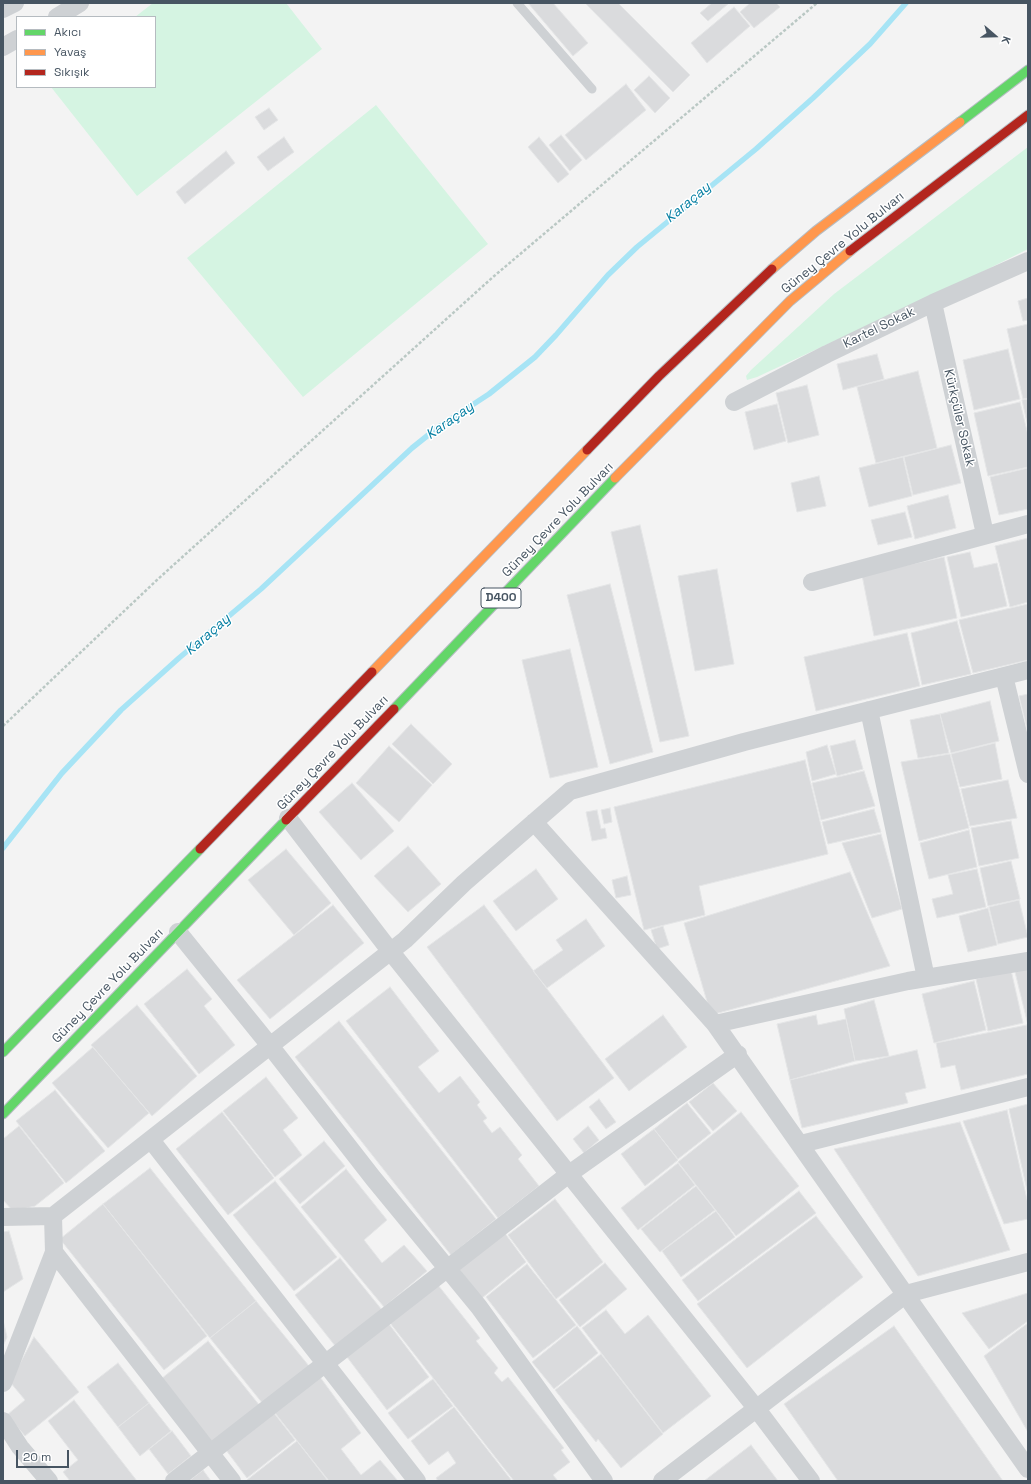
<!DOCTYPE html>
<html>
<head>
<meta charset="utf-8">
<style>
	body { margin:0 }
	#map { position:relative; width:1031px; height:1484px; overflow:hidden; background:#f3f3f3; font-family:"Space Grotesk",sans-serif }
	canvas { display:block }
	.frame { position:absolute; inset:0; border:4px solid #475562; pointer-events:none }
	.legend { position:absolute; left:16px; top:16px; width:140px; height:72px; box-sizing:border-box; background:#fff; border:1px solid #b5bbc0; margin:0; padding:5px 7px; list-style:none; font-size:12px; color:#475562 }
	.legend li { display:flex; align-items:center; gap:8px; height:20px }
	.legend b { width:20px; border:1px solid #b5bbc0 }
	.north { position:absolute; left:975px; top:16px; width:40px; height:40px; -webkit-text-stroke:3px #fff; paint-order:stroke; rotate:110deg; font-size:11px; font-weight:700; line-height:16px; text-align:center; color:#475562 }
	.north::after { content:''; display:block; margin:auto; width:14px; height:18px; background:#475562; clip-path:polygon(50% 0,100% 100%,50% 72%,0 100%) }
	.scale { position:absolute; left:16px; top:1450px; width:53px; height:18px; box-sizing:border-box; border:2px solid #475562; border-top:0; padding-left:5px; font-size:12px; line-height:14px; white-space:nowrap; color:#475562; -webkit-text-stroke:3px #fff; paint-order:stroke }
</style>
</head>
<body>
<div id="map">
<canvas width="1031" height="1484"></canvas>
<div class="frame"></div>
<ul class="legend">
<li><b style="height:5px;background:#63d668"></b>Akıcı</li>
<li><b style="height:5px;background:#ff974d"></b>Yavaş</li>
<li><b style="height:5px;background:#b3261e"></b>Sıkışık</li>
</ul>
<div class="north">K</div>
<div class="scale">20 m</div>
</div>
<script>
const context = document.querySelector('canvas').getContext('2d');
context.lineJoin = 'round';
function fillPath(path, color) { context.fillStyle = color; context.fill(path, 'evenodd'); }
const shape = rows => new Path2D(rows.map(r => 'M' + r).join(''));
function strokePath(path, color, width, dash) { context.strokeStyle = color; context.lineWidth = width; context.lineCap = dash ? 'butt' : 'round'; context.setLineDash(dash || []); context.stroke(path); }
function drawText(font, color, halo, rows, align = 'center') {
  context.font = font + ' "Space Grotesk",sans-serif'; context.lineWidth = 3; context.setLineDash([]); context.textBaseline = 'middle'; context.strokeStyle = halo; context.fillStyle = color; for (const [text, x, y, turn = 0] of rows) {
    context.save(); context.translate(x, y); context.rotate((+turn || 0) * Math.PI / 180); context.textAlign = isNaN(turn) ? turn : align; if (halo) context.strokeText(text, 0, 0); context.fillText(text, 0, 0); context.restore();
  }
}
const green = shape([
	[153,3,286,3,322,49,137,196,51,87,155,87,155,17,135,17],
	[376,105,488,244,303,397,187,258],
	[1028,147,1028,249,976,275,757,377,747,380,746,376,751,370,834,294]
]);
const stream = shape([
	[3,848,62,773,121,710,179,658,261,589,412,448,437,428,489,394,535,357,556,335,608,275,637,247,756,149,813,98,870,44,906,3]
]);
const building = shape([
	[528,3,553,3,588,43,573,56,528,3],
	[585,3,618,3,690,75,673,92,585,3],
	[712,3,728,4,708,21,700,13,712,3],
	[750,3,776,3,780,7,754,28,740,12,750,3],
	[734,7,750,26,707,63,691,43,734,7],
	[649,76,670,98,655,113,634,90,649,76],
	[626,84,646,110,586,160,565,135,626,84],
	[269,108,278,120,264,130,255,117,269,108],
	[561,135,582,160,570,171,549,145,561,135],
	[284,137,294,152,268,171,257,157,284,137],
	[539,137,569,174,558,183,528,147,539,137],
	[226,151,235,163,185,204,176,192,226,151],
	[1028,298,1028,320,1023,321,1018,301,1028,298],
	[1028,324,1028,398,1023,399,1007,329,1028,324],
	[1008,349,1020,399,974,410,963,360,1008,349],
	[877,354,884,379,843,390,837,364,877,354],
	[918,371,937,448,876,463,857,387,918,371],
	[807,385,819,435,788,443,776,393,807,385],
	[1028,399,1028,427,1022,400,1028,399],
	[1020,402,1028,435,1028,467,988,476,974,413,1020,402],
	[777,404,786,441,754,450,745,412,777,404],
	[951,445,961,483,913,495,904,457,951,445],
	[903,457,912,496,869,507,859,468,903,457],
	[1028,468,1028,509,999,515,990,477,1028,468],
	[819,476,826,506,797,512,791,483,819,476],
	[948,495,956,528,915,539,907,506,948,495],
	[905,512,912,537,878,545,871,520,905,512],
	[640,525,689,736,660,742,611,532,640,525],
	[1028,538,1028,602,1010,607,995,546,1028,538],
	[970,552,974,568,997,563,1007,606,961,617,947,557,970,552],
	[944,557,957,618,874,636,862,575,944,557],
	[717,569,734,664,695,671,678,576,717,569],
	[610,584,653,752,610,764,567,595,610,584],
	[1028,604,1028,660,973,673,959,620,1028,604],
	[957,621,971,674,922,685,911,633,957,621],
	[907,633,920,686,816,711,804,657,907,633],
	[570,649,598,767,550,778,522,660,570,649],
	[1028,694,1028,733,1019,696,1028,694],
	[990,701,999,741,951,753,940,714,990,701],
	[940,714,949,753,918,758,910,720,940,714],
	[411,724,452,764,433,784,392,744,411,724],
	[855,740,863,769,837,776,830,746,855,740],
	[995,743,1002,779,960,787,951,754,995,743],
	[827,745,836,774,812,781,806,752,827,745],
	[389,746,432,785,399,822,356,783,389,746],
	[950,754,969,828,919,841,901,762,950,754],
	[805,760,828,854,699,886,705,915,644,930,614,807,805,760],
	[864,771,875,806,821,820,812,783,864,771],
	[1008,780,1017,818,970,826,961,789,1008,780],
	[352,783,394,831,361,860,319,812,352,783],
	[610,808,612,822,604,824,601,810,610,808],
	[874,809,881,832,828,844,822,822,874,809],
	[597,810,601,829,605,828,607,838,592,841,586,812,597,810],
	[1011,821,1019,858,979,866,971,828,1011,821],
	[969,830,977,867,929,879,920,843,969,830],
	[881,834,902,909,872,918,842,843,881,834],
	[408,846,441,884,408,912,374,876,408,846],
	[286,849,331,903,294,935,248,880,286,849],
	[1011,861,1020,899,988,906,980,868,1011,861],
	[536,869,558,899,516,931,493,901,536,869],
	[977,869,986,907,937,918,932,899,953,894,948,875,977,869],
	[850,872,890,966,711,1015,684,923,850,872],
	[627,876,631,895,616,898,612,880,627,876],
	[1019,900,1028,937,998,944,989,907,1019,900],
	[333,905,364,943,270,1019,237,980,333,905],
	[484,905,614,1078,557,1121,427,947,484,905],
	[988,908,997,945,968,952,959,916,988,908],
	[586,919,605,946,547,988,533,971,563,950,556,940,586,919],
	[663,926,669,945,657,949,651,930,663,926],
	[1028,968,1028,1025,1015,972,1028,968],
	[187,969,212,999,204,1006,235,1045,199,1074,144,1004,187,969],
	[1011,970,1023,1023,988,1031,976,979,1011,970],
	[974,981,986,1030,934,1043,922,994,974,981],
	[390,987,439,1051,418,1067,439,1093,460,1076,480,1102,477,1105,487,1118,483,1121,492,1133,500,1127,522,1155,518,1159,539,1186,498,1218,346,1021,390,987],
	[874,1000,889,1056,855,1061,844,1009,874,1000],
	[137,1005,197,1076,152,1116,91,1045,137,1005],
	[663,1015,687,1047,629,1091,605,1059,663,1015],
	[816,1015,818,1025,846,1019,855,1061,790,1080,777,1024,816,1015],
	[339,1021,496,1219,451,1255,295,1057,339,1021],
	[1027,1025,1028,1074,961,1090,955,1065,941,1068,936,1043,1027,1025],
	[93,1047,149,1113,108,1148,52,1083,93,1047],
	[917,1050,926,1088,905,1093,908,1103,802,1128,790,1080,917,1050],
	[266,1077,298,1118,283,1130,302,1155,275,1177,223,1111,266,1077],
	[713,1083,737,1111,713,1131,689,1102,713,1083],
	[55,1090,105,1151,66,1183,16,1121,55,1090],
	[599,1099,616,1122,606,1129,589,1107,599,1099],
	[687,1103,711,1133,678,1159,654,1129,687,1103],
	[1028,1104,1028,1195,1009,1109,1028,1104],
	[1007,1110,1028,1204,1028,1219,1004,1224,963,1121,1007,1110],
	[222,1112,274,1178,228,1215,176,1149,222,1112],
	[741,1112,799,1186,736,1236,678,1162,741,1112],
	[960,1122,1010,1250,918,1276,834,1149,960,1122],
	[19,1126,64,1183,35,1206,13,1211,3,1200,3,1139,19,1126],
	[588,1126,599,1140,584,1153,573,1139,588,1126],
	[654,1129,678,1160,645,1186,621,1154,654,1129],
	[324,1141,345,1166,300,1204,279,1179,324,1141],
	[678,1163,695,1185,638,1230,621,1208,678,1163],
	[150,1168,256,1301,210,1338,103,1204,150,1168],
	[346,1169,387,1220,364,1240,382,1263,404,1245,427,1271,384,1307,301,1207,346,1169],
	[275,1181,337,1257,294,1291,233,1215,275,1181],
	[696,1186,715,1210,660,1252,641,1229,696,1186],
	[799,1191,816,1213,698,1301,682,1280,799,1191],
	[555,1199,603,1262,556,1299,508,1235,555,1199],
	[103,1204,207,1336,164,1370,60,1239,103,1204],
	[716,1211,735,1237,681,1277,662,1251,716,1211],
	[816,1216,863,1277,747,1368,697,1304,816,1216],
	[9,1231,23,1279,3,1292,3,1232,9,1231],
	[504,1232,526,1262,482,1298,458,1268,504,1232],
	[340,1258,382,1310,336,1347,295,1295,340,1258],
	[605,1263,627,1289,580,1327,559,1300,605,1263],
	[527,1264,576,1325,533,1358,486,1297,527,1264],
	[438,1285,480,1338,476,1341,498,1368,494,1373,502,1382,508,1377,564,1448,561,1450,570,1462,553,1475,558,1481,514,1481,390,1323,438,1285],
	[1028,1293,1028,1321,989,1349,962,1313,1028,1293],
	[256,1301,309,1366,263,1404,210,1338,256,1301],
	[606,1310,625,1334,648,1315,711,1396,663,1433,582,1328,606,1310],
	[3,1320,7,1337,3,1346,3,1320],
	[1028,1323,1028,1432,984,1356,1028,1323],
	[389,1324,429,1377,387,1410,347,1357,389,1324],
	[577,1326,598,1353,554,1389,532,1362,577,1326],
	[894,1326,1003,1481,838,1481,784,1404,894,1326],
	[34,1337,79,1392,25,1436,7,1415,25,1400,10,1382,34,1337],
	[208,1341,260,1406,214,1444,161,1379,208,1341],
	[601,1354,663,1434,621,1468,598,1439,596,1442,555,1390,601,1354],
	[118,1363,149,1403,118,1427,87,1387,118,1363],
	[320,1377,361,1433,341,1449,361,1475,380,1460,398,1481,329,1481,275,1413,320,1377],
	[433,1379,453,1406,408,1439,388,1413,433,1379],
	[74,1400,137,1481,70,1481,63,1472,78,1460,48,1421,74,1400],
	[149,1403,171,1431,140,1456,118,1427,149,1403],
	[454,1407,512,1481,438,1481,436,1478,456,1463,448,1451,429,1465,411,1441,454,1407],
	[274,1413,295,1440,247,1478,226,1450,274,1413],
	[172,1431,191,1456,168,1474,149,1449,172,1431],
	[297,1441,328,1481,248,1481,247,1480,297,1441],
	[751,1445,778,1481,704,1481,751,1445],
	[203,1470,211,1481,189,1481,203,1470]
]);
const path = shape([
	[3,726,158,579,493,277,817,3]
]);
const lane = shape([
	[517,3,592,89]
]);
const street = shape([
	[3,9,15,3],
	[57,17,80,3],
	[3,47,17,39],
	[933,303,985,534],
	[734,402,827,354,933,303,1028,261],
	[812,582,1028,524],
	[1004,676,1028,774],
	[869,710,926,978],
	[288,818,391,952,756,1408,811,1481],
	[534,822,715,1024,1028,1469],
	[178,932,271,1047,373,1178,479,1307,604,1481],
	[715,1024,908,981,1028,961],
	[151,1140,417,1481],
	[801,1144,1028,1087],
	[53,1216,54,1252,232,1481],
	[3,1217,53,1216,405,940,464,883,570,791,744,742,1028,670],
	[3,1383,54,1252],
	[3,1421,20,1447,49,1481],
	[174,1481,569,1174,738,1054],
	[662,1481,906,1294,1028,1262]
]);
const fast = shape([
	[960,122,1028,70],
	[394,709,615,478],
	[3,1052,200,849],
	[3,1114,286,820]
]);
const slow = shape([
	[772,269,816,231,960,122],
	[615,478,790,301,850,251],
	[372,672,587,450]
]);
const jam = shape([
	[850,251,1028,115],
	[587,450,659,376,772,269],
	[286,820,394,709],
	[200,849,372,672]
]);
const shields = [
	[501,598,40]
];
const shieldNames = [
	["D400",501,598]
];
const streetNames = [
	["Güney Çevre Yolu Bulvarı",843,243,-39],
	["Kartel Sokak",879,328,-26],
	["Kürkçüler Sokak",959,418,77],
	["Güney Çevre Yolu Bulvarı",558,520,-46],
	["Güney Çevre Yolu Bulvarı",333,753,-46],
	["Güney Çevre Yolu Bulvarı",108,986,-46]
];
const waterNames = [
	["Karaçay",688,203,-40],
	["Karaçay",450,421,-35],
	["Karaçay",208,635,-41]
];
fillPath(green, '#d5f4e2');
strokePath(stream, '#a7e4f5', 5.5);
fillPath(building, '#dadbdd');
strokePath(building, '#e4e5e6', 1);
strokePath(fast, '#b6bdc3', 11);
strokePath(slow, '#b6bdc3', 11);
strokePath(jam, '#b6bdc3', 11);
strokePath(path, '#bac8c4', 2.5, [3, 2]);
strokePath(lane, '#ced1d4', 9);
strokePath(street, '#ced1d4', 18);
strokePath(fast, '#63d668', 9);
strokePath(slow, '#ff974d', 9);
strokePath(jam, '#b3261e', 9);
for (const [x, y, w] of shields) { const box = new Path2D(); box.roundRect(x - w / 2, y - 10, w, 20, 3); context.fillStyle = '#fff'; context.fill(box); strokePath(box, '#475562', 1); }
drawText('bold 12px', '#475562', null, shieldNames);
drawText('13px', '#475562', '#fff', streetNames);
drawText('italic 14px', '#037ea2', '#fff', waterNames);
</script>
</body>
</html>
